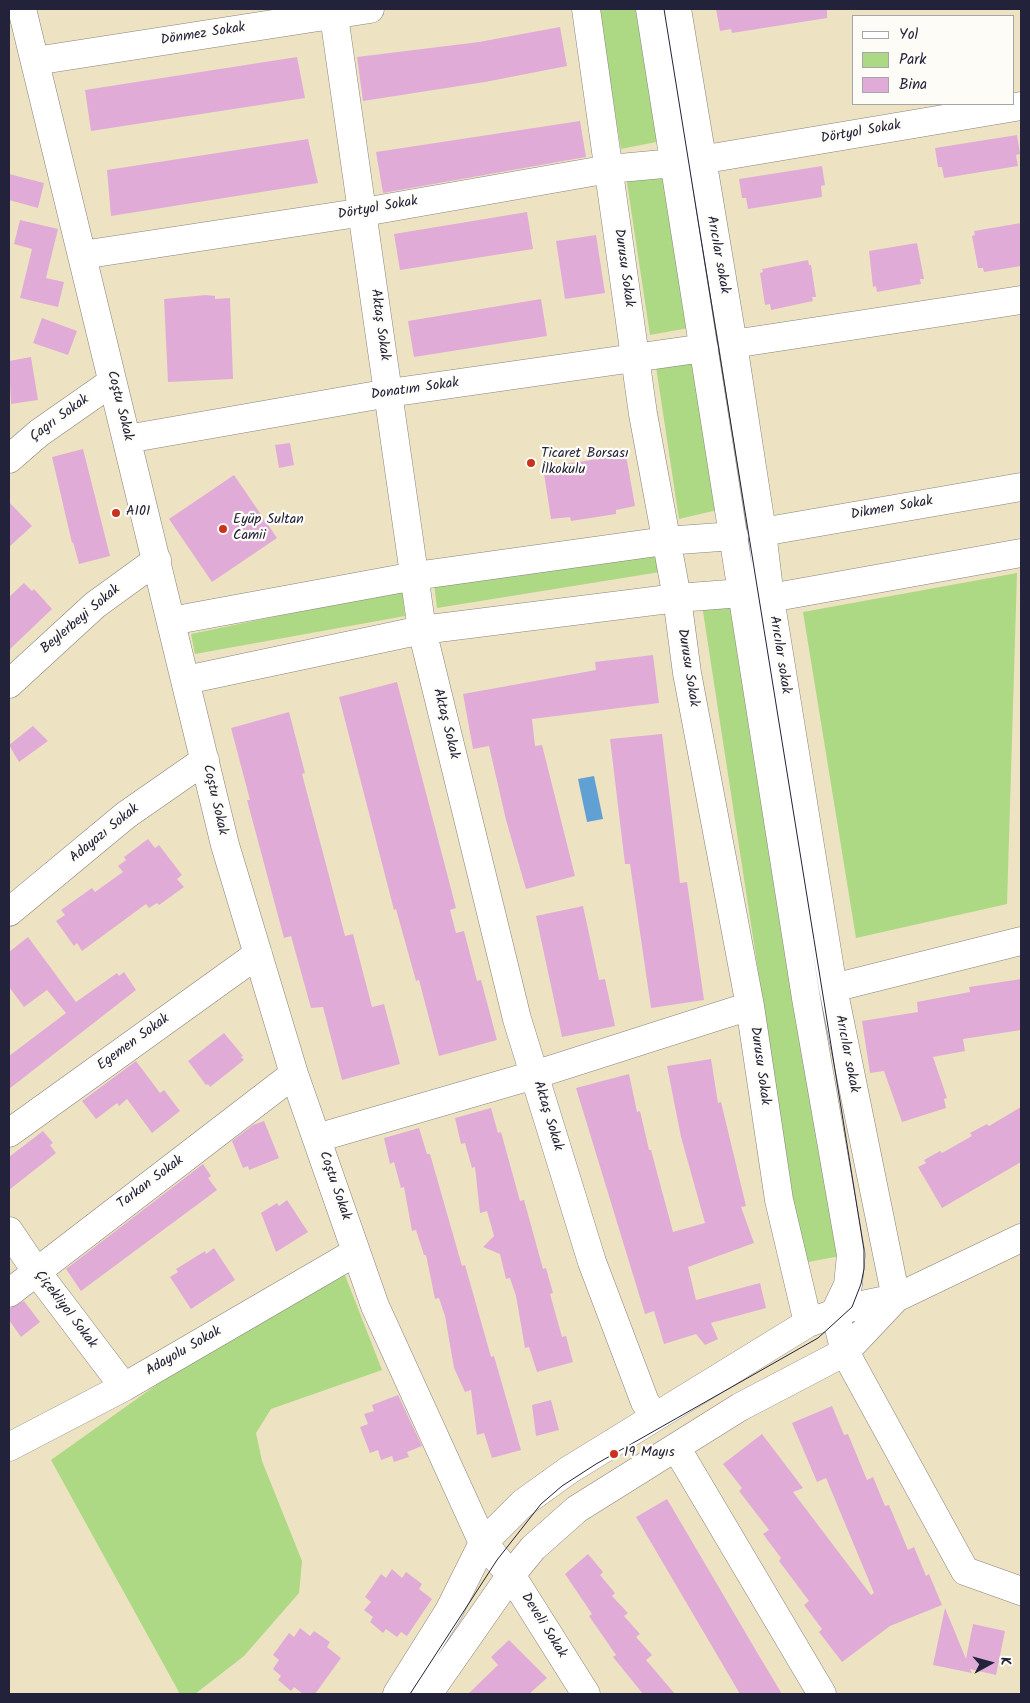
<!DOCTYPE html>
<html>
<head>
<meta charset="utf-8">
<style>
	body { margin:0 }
	#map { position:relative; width:1030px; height:1703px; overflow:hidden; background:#ede3c2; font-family:Kalam,sans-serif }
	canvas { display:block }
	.frame { position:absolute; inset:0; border:10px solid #22223b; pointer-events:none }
	.legend { position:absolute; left:852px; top:15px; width:162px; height:90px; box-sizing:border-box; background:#fdfcf7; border:1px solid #a5a5ac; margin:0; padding:6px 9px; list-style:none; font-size:15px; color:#22223b }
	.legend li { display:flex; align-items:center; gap:10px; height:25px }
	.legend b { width:25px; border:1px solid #a5a5ac }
	.north { position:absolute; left:965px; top:1638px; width:50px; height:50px; -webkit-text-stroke:4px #fdfcf7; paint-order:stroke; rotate:83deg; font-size:14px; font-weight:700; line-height:20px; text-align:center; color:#22223b }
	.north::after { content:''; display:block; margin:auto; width:18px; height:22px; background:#22223b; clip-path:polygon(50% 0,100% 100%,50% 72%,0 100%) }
</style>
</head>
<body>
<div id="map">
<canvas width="1030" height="1703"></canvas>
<div class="frame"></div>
<ul class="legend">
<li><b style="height:6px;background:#fff"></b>Yol</li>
<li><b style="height:14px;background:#add884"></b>Park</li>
<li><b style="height:14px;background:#e0acd7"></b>Bina</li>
</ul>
<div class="north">K</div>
</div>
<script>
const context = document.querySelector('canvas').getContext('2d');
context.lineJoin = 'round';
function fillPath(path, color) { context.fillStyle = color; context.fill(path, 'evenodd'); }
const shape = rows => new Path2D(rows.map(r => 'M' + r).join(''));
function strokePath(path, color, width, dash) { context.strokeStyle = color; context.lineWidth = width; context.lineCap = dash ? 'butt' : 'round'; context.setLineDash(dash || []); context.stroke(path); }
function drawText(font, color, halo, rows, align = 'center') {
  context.font = font + ' Kalam,sans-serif'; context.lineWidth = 4.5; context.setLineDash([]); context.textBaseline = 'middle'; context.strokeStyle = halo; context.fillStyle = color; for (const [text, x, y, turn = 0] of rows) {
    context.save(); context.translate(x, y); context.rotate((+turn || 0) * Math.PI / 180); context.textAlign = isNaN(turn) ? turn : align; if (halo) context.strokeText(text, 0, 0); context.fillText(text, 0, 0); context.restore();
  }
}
const green = shape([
	[598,9,646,9,666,140,621,149],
	[669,170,694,327,650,335,626,176],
	[699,354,726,508,679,519,655,360],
	[659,549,660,572,437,608,434,584],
	[1017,573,1007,904,856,938,803,612],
	[402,590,405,616,195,654,191,634],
	[739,598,840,1256,803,1263,702,605],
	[343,1270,382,1370,271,1409,256,1433,262,1461,302,1561,299,1593,244,1656,195,1694,180,1694,51,1460,190,1361]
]);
const water = shape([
	[594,776,603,819,587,822,578,779]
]);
const building = shape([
	[716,9,827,9,827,18,732,33,731,29,720,31],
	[560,27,567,66,485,82,363,101,357,57,479,42],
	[297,57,305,98,91,131,85,90],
	[580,121,586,157,383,193,376,152],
	[1017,135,1020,154,1016,155,1018,166,944,178,942,167,938,167,935,148],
	[308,139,318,183,111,216,107,170],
	[822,166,825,185,821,186,822,197,748,209,746,198,742,198,739,179],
	[9,174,44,183,38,208,9,200],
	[527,212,533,249,400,270,394,234],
	[20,220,58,229,46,278,64,282,58,307,20,298,32,249,14,244],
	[1021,223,1021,266,984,272,983,268,978,268,972,236,975,235,974,231],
	[596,235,605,293,565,299,556,241],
	[917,243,924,279,920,279,921,284,877,292,876,286,873,287,869,251],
	[808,260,809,265,811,265,816,297,812,297,813,301,771,310,770,304,765,305,760,273,763,272,762,269],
	[206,295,215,296,215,299,230,298,233,379,168,382,164,299],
	[541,299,547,336,414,357,408,321],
	[42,318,77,331,68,355,33,343],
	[31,357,38,400,11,404,9,361],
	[290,443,294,465,279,468,275,445],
	[83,449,110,556,79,564,73,542,72,543,52,457],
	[626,455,635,506,616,510,616,514,571,521,570,517,551,519,543,467],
	[234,475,277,538,212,582,169,519],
	[9,502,32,526,9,547],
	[24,583,32,591,34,589,52,609,9,650,9,597],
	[653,655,659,703,532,719,535,746,542,745,575,876,526,889,506,820,489,746,473,749,463,694,596,670,595,662],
	[397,682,456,908,450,910,456,933,464,931,477,981,481,980,497,1040,439,1056,419,980,416,981,396,909,394,910,339,697],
	[289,712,305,773,302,774,345,936,353,934,372,1007,384,1004,400,1064,342,1080,323,1007,311,1008,291,936,284,938,247,800,250,800,231,728],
	[33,726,48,741,19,762,9,745],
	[662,734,680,883,687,882,704,1000,651,1008,630,864,625,864,610,739],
	[148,839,155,848,159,845,182,875,177,879,184,887,159,905,157,903,149,908,146,904,82,951,77,943,74,946,56,921,65,915,61,910,92,888,95,892,123,872,118,866,126,860,124,857],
	[583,906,599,980,605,979,615,1026,562,1037,536,916],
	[28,937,76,1002,117,973,119,976,124,972,136,990,9,1089,9,1056,66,1013,47,990,24,1007,9,987,9,952],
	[1021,979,1021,1030,963,1039,965,1051,933,1057,947,1098,944,1099,946,1108,902,1122,884,1071,870,1073,862,1021,918,1012,917,1002,970,992,969,987],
	[224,1033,243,1056,241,1057,244,1060,210,1087,208,1084,206,1085,188,1061],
	[711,1059,718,1103,721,1102,746,1206,741,1207,754,1243,688,1267,696,1300,760,1283,766,1308,711,1323,718,1339,705,1345,696,1334,664,1344,654,1311,645,1314,576,1088,629,1074,637,1112,640,1111,649,1150,651,1150,673,1232,705,1223,681,1137,667,1066],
	[136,1061,160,1093,164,1090,180,1111,152,1133,127,1099,119,1106,117,1103,96,1119,82,1101],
	[1021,1107,1021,1162,942,1208,918,1167,926,1163,924,1160,940,1151,942,1153,972,1136,970,1133,987,1124,989,1126],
	[491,1108,498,1133,501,1132,520,1201,524,1200,543,1269,546,1268,553,1293,550,1294,562,1337,566,1336,573,1362,537,1372,529,1347,525,1348,516,1296,510,1278,506,1279,500,1254,483,1247,494,1236,487,1211,480,1213,475,1167,472,1168,465,1143,461,1144,455,1118],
	[264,1121,279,1158,249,1170,248,1166,243,1168,232,1141,253,1125],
	[419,1128,427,1154,430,1154,462,1266,465,1265,491,1357,494,1356,521,1450,492,1458,484,1433,477,1435,471,1390,465,1392,454,1368,445,1316,439,1298,435,1299,426,1255,424,1255,416,1230,412,1231,404,1187,401,1188,394,1162,390,1164,384,1138],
	[43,1131,53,1143,50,1145,56,1153,9,1190,9,1157],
	[203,1164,211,1176,208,1178,217,1190,81,1291,66,1269],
	[287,1200,308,1232,276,1252,261,1213,277,1203,279,1206],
	[214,1248,235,1280,191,1309,170,1277,178,1272,176,1269,189,1261,205,1251,206,1254],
	[24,1301,40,1322,21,1337,9,1320,9,1309],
	[398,1395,422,1446,407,1452,409,1457,394,1462,392,1456,381,1460,378,1450,370,1453,360,1427,368,1424,364,1414,374,1411,372,1405],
	[551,1400,559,1430,536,1436,532,1405],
	[832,1406,844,1435,848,1434,867,1480,873,1477,885,1506,889,1505,908,1550,914,1547,926,1576,929,1574,942,1605,890,1626,842,1662,819,1632,822,1629,804,1605,809,1601,779,1561,781,1558,763,1534,769,1530,739,1491,742,1488,723,1464,762,1434,803,1488,793,1492,871,1595,874,1593,826,1478,817,1482,792,1423],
	[667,1499,758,1654,782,1694,740,1694,636,1517],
	[588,1554,603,1572,600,1575,615,1593,612,1596,628,1613,624,1616,640,1634,636,1637,652,1655,646,1660,675,1694,643,1694,613,1657,616,1655,589,1616,592,1614,565,1574],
	[392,1569,402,1578,406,1572,422,1584,419,1589,432,1599,407,1636,401,1632,397,1637,386,1629,383,1633,370,1622,373,1617,364,1610,371,1602,365,1597,381,1574,386,1578],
	[945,1608,966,1659,973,1624,1005,1631,996,1675,970,1669,972,1673,933,1665],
	[300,1628,310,1636,314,1631,330,1642,327,1647,341,1658,315,1694,303,1694,294,1687,291,1691,278,1680,281,1676,273,1669,279,1660,273,1655,289,1633,294,1637],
	[509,1640,547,1678,529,1694,468,1694,498,1665,491,1657]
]);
const minor = shape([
	[22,9,225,845,294,1074,375,1306,483,1543,511,1575,586,1694],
	[333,9,422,630,517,1019,592,1262,645,1402,655,1416],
	[586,9,643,414,677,598,687,673,750,1006,779,1200,808,1323],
	[650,9,806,998,851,1255,848,1285,835,1312,845,1352,965,1571,1021,1591],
	[677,9,733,344,762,532,770,598,833,988,896,1298],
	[35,61,370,9],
	[700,160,1021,106],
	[82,255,364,212,609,169,674,163],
	[733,344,1021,300],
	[127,439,389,393,704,348],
	[9,459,39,433,112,382],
	[762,532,1021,487],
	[770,598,1021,553],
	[171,621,415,576,665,541,734,536],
	[186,680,422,630,677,598,742,593],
	[9,684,95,605,157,560],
	[9,912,126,815,205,760],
	[833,988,1021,941],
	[9,1133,258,954],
	[317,1138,534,1075,750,1006],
	[9,1231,36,1271,124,1387],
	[9,1293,294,1074],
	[9,1447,124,1387,356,1252],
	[677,1449,822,1694],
	[397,1694,449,1611,483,1543,523,1503,569,1470,808,1323,852,1307,896,1298,1021,1238],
	[428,1694,511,1575,533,1548,577,1509,740,1407,845,1352,896,1298]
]);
const tram = shape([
	[410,1694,497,1560,541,1504,562,1486,596,1464,818,1338,852,1307,861,1284,864,1269,864,1250,664,9]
]);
const markers = [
	[531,463,5,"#c8321e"],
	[116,513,5,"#c8321e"],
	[223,529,5,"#c8321e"],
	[614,1454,5,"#c8321e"]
];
const streetNames = [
	["Dönmez Sokak",203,35,-9],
	["Dörtyol Sokak",861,133,-10],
	["Dörtyol Sokak",378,209,-10],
	["Arıcılar sokak",717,255,80],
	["Durusu Sokak",623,268,82],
	["Aktaş Sokak",379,325,82],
	["Donatım Sokak",415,390,-8],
	["Coştu Sokak",119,406,76],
	["Çagrı Sokak",60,419,-36],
	["Dikmen Sokak",892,509,-10],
	["Beylerbeyi Sokak",81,620,-40],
	["Arıcılar sokak",779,655,81],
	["Durusu Sokak",687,668,81],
	["Aktaş Sokak",445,724,76],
	["Coştu Sokak",214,800,77],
	["Adayazı Sokak",105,834,-39],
	["Egemen Sokak",134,1043,-36],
	["Arıcılar sokak",846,1054,79],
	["Durusu Sokak",759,1066,82],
	["Aktaş Sokak",547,1116,73],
	["Tarkan Sokak",151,1183,-37],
	["Coştu Sokak",334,1186,71],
	["Çiçekliyol Sokak",65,1310,53],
	["Adayolu Sokak",184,1352,-30],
	["Develi Sokak",543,1626,58]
];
const poiNames = [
	["Ticaret Borsası",541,455],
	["İlkokulu",541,471],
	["A101",126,513],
	["Eyüp Sultan",233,521],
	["Camii",233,537],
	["19 Mayıs",624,1454]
];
fillPath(green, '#add884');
fillPath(water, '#61a0d3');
fillPath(building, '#e0acd7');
strokePath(minor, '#88827e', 29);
strokePath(minor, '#fff', 28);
strokePath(tram, '#22223b', 1);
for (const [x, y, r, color] of markers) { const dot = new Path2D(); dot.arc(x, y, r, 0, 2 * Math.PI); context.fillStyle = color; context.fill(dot); strokePath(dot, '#fdfcf7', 2); }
drawText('14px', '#22223b', '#fdfcf7', streetNames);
drawText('14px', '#22223b', '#fdfcf7', poiNames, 'left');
</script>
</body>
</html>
